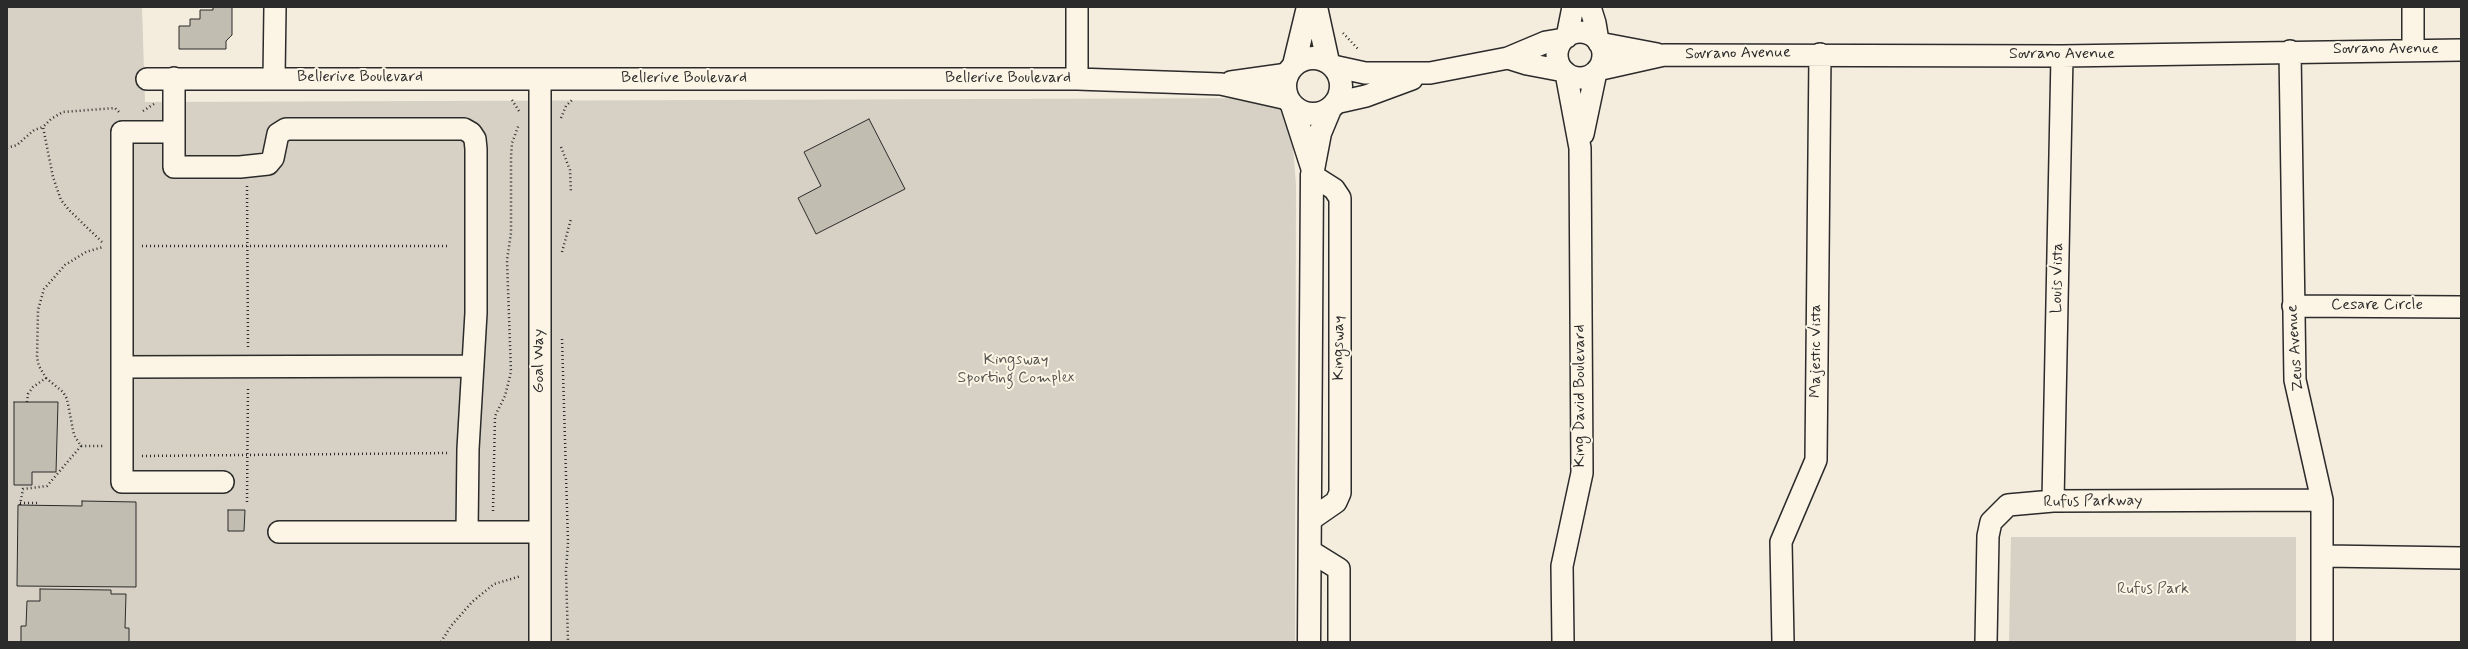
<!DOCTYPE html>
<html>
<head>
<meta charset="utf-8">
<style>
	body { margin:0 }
	#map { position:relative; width:2468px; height:649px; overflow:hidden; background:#f4edde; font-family:Mynerve,sans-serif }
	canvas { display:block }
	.frame { position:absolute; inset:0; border:8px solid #2b2b2b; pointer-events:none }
</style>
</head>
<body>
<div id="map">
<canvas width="2468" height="649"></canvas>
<div class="frame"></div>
</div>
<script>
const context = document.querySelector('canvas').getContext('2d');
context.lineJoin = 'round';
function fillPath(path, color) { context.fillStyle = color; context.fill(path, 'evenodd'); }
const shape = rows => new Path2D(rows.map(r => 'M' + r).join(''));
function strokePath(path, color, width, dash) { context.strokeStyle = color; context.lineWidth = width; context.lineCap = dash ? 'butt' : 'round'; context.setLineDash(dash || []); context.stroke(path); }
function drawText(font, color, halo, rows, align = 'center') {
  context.font = font + ' Mynerve,sans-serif'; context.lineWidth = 4; context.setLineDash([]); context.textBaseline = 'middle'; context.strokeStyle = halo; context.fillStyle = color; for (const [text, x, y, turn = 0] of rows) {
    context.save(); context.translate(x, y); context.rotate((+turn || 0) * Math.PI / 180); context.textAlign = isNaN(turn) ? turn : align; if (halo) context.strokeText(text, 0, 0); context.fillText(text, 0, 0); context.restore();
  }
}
const green = shape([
	[7,7,142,7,145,102,1278,98,1292,133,1296,185,1295,642,7,642],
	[2011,537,2296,537,2296,642,2009,642]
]);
const building = shape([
	[213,7,232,7,232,35,226,41,226,49,179,49,179,26,190,26,190,19,200,19,200,10,213,10,213,7],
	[869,119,905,189,816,234,798,198,821,186,804,152,869,119],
	[14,402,58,402,56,472,32,472,32,485,14,485,14,402],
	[82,501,136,502,136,587,17,586,18,505,82,506,82,501],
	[228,510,245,510,244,531,228,531,228,510],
	[40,589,111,590,111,594,126,594,125,628,129,628,129,642,21,642,21,626,26,626,27,601,40,601,40,589]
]);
const path = shape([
	[1343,33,1359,50],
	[512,100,519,111],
	[143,111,154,104],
	[561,118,566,106,573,99],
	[561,147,570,170,571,193],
	[7,148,17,145,34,130,43,127],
	[247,186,248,347],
	[102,242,69,210,61,200,53,177,43,127,51,119,63,112,115,108,119,112],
	[142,246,449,246],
	[562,252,571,219],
	[562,339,568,542,566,571,568,642],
	[46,378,63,392,67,399,74,435,81,446,103,446],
	[27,402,28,394,33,387,46,378,39,366,37,358,38,310,44,289,65,265,86,252,103,247],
	[142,456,449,453],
	[247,502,248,386],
	[20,503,38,503],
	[20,505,23,489,47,486,81,446],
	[493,511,495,416,505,396,511,372,507,260,511,233,511,156,512,143,519,124],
	[441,642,451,626,472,602,494,584,521,576]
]);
const minor = shape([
	[1077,7,1077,79],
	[1590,7,1595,23,1598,41],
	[2413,7,2413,50],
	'1557 55a23 23 0 1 1 46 0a23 23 0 1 1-46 0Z',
	[1567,37,1573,7],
	[1599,43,1657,54],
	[2290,51,2295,380,2322,500,2322,642],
	[1508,58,1527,64,1564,71],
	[1333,66,1365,73,1430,73,1508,58,1546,42,1564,39],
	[1597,70,1664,55,2062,56,2461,50],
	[174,78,174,167,240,167,268,164,273,158,278,134,286,129,464,129,471,133,475,139,476,149,476,313,468,449,467,532],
	[274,78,275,7],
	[147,79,1077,79,1221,84,1288,99],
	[1231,82,1288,74],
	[1335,103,1366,96,1412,79],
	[174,132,122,132,122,482,223,482],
	[1583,134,1596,72],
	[2293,306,2461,307],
	[122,367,473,366],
	[2053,501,2062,56],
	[1310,520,1336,502,1340,493,1340,198,1334,189,1312,175],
	[279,532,540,532],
	[1310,551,1339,569,1339,642],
	[2324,556,2461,558],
	[540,642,540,79],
	[1563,642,1562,566,1582,473,1580,148,1566,73],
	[1783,642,1781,542,1816,460,1820,54],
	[1986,642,1988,536,1991,522,2008,505,2053,501,2322,500]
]);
const major = shape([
	[1316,7,1328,62],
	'1285 86a28 28 0 1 1 56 0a28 28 0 1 1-56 0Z',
	[1294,65,1308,7],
	[1292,105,1312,167],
	[1309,642,1312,175,1320,133,1330,109]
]);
const streetNames = [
	["Sovrano Avenue",2386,50],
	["Sovrano Avenue",1738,54,-1],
	["Sovrano Avenue",2062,55],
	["Bellerive Boulevard",360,78],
	["Bellerive Boulevard",684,79],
	["Bellerive Boulevard",1008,79],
	["Louis Vista",2058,278,-89],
	["Cesare Circle",2377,306],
	["Kingsway",1340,348,-90],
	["Zeus Avenue",2296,348,-94],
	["Majestic Vista",1817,351,-90],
	["Goal Way",540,361,-90],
	["King David Boulevard",1581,396,-90],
	["Rufus Parkway",2093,502,-1]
];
const parkNames = [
	["Kingsway",1016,361],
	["Sporting Complex",1016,379],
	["Rufus Park",2153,590]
];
fillPath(green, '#d6d1c4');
fillPath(building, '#c2bdb1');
strokePath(building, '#2b2b2b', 1);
strokePath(minor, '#2b2b2b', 24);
strokePath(major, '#2b2b2b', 25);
strokePath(path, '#2b2b2b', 2.5, [1, 3]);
strokePath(minor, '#fcf5e5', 21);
strokePath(major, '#fcf5e5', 22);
drawText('16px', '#2b2b2b', '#fcf5e5', streetNames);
drawText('16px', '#565451', '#fcf5e5', parkNames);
</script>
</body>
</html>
